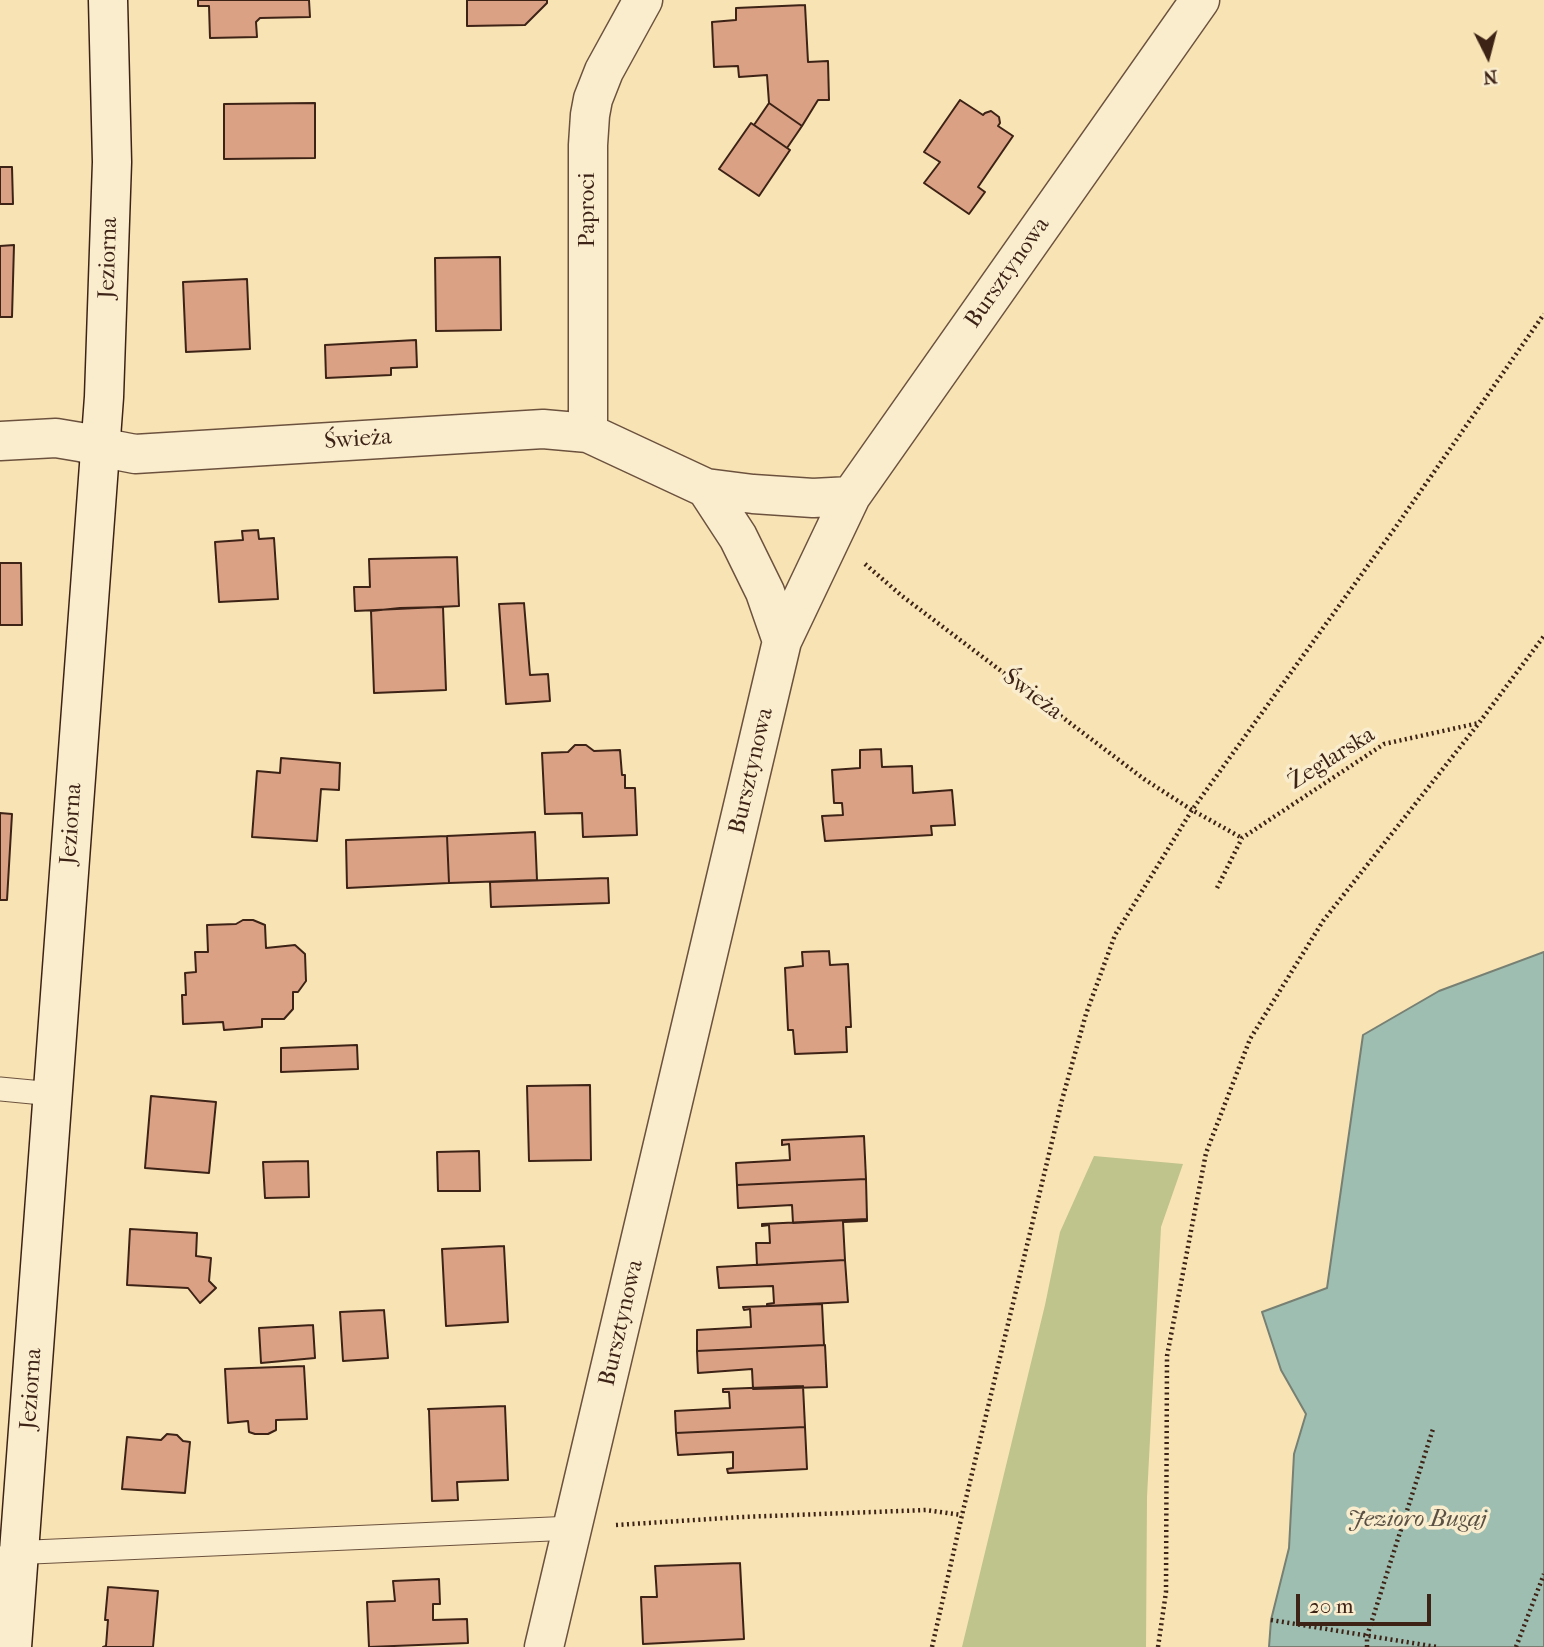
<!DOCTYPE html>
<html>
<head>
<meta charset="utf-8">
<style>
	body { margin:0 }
	#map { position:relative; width:1544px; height:1647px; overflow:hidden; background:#f8e3b4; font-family:"IM FELL French Canon",serif }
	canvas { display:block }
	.north { position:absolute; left:1453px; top:21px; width:70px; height:70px; -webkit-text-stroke:5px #faedce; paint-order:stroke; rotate:174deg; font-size:19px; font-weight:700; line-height:28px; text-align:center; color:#3d2216 }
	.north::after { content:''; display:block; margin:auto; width:24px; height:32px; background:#3d2216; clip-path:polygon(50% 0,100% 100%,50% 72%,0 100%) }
	.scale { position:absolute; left:1296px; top:1594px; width:135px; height:32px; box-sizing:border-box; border:4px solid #3d2216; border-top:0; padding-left:9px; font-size:21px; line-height:24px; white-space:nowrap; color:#3d2216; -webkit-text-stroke:5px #faedce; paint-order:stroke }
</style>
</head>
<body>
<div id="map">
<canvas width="1544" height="1647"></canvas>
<div class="north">N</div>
<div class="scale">20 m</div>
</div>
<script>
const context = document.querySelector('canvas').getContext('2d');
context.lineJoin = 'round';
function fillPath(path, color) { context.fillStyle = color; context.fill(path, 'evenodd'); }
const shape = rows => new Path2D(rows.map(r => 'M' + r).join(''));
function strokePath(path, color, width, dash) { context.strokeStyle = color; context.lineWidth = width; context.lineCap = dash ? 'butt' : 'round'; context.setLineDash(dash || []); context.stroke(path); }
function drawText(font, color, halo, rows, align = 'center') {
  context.font = font + ' "IM FELL French Canon",serif'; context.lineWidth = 7; context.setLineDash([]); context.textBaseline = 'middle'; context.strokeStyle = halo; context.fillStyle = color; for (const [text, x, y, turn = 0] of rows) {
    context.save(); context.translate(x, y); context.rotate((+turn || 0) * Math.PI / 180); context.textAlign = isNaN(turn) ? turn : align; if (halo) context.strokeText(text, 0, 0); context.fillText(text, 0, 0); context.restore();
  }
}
const green = shape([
	[1094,1156,1183,1164,1161,1227,1147,1497,1146,1647,962,1647,1045,1305,1060,1232]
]);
const water = shape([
	[1544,952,1544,1647,1269,1647,1271,1620,1289,1548,1294,1454,1306,1414,1281,1370,1262,1312,1327,1288,1363,1035,1439,991,1544,952]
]);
const building = shape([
	[198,0,309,0,310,17,260,18,256,22,257,37,210,38,209,6,198,6,198,0],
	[467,0,547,0,547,3,525,25,467,26,467,0],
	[805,5,808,62,828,61,829,100,818,100,802,126,769,103,767,75,739,77,738,66,714,67,712,22,736,20,736,8,805,5],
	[960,100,983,115,985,113,991,111,999,117,1000,123,998,126,1013,136,978,187,985,192,969,214,924,183,940,162,924,152,960,100],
	[315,103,315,158,224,159,224,104,315,103],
	[769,103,802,126,787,148,754,125,769,103],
	[751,123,790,150,759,196,719,169,751,123],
	[0,167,12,167,13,204,0,204,0,167],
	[14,245,12,317,0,317,0,246,14,245],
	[500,257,501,330,436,331,435,258,500,257],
	[247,279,250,349,186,352,183,282,247,279],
	[416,340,417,367,391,368,391,375,326,378,325,345,416,340],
	[258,530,259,539,274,538,278,599,219,602,215,542,243,540,242,531,258,530],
	[457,557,459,606,355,611,354,587,370,587,369,559,457,557],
	[0,563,21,563,22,625,0,625,0,563],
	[524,603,530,675,548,674,550,701,506,704,499,604,524,603],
	[443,607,446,690,374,693,371,611,400,608,443,607],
	[575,745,586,745,594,751,620,750,622,775,625,775,625,788,635,788,637,835,583,837,582,813,545,814,542,753,568,752,575,745],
	[881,749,882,767,912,766,913,793,952,790,955,825,931,826,932,835,825,841,822,816,843,815,842,803,834,803,832,770,860,768,860,750,881,749],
	[281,758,340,763,339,790,321,789,317,841,252,837,257,771,280,773,281,758],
	[0,813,12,814,7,900,0,900,0,813],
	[535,832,537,880,449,883,447,836,535,832],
	[447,836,449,883,347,888,346,840,447,836],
	[608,878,609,903,491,907,490,882,608,878],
	[243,920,253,920,265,925,266,948,295,945,305,954,306,981,298,992,293,992,293,1009,284,1019,262,1019,262,1027,224,1030,223,1022,183,1024,182,995,186,995,185,973,196,972,195,952,208,952,207,925,236,924,243,920],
	[829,951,830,965,848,964,851,1027,846,1027,847,1052,795,1054,793,1030,788,1030,785,968,803,966,802,952,829,951],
	[357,1045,358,1069,281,1072,281,1048,357,1045],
	[590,1085,591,1160,529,1161,527,1086,590,1085],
	[151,1096,216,1102,209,1173,145,1168,151,1096],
	[864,1136,866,1179,737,1185,736,1163,790,1160,789,1144,782,1145,782,1140,864,1136],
	[479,1151,480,1191,438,1191,437,1152,479,1151],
	[308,1161,309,1197,265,1198,263,1162,308,1161],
	[866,1179,867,1219,793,1223,792,1205,738,1208,737,1185,866,1179],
	[867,1219,867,1221,843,1222,845,1260,757,1265,756,1243,770,1243,769,1225,762,1226,762,1224,867,1219],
	[130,1229,197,1233,196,1256,211,1258,209,1281,216,1288,200,1303,188,1288,127,1285,130,1229],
	[504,1246,508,1322,446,1326,442,1249,504,1246],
	[845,1260,848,1302,767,1306,767,1304,774,1303,773,1286,719,1288,717,1267,845,1260],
	[822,1304,824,1345,697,1351,697,1330,751,1327,750,1309,744,1310,743,1307,822,1304],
	[384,1310,388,1358,343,1361,340,1312,384,1310],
	[313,1325,315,1358,261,1363,259,1328,313,1325],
	[825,1345,827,1387,753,1389,752,1369,698,1373,697,1351,825,1345],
	[304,1366,307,1419,276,1420,276,1430,268,1434,255,1434,249,1432,248,1421,228,1423,225,1369,304,1366],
	[803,1386,805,1427,676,1433,675,1411,730,1408,729,1392,723,1392,723,1389,803,1386],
	[505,1406,508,1480,457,1482,458,1500,432,1501,429,1410,428,1409,505,1406],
	[805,1427,807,1469,728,1473,727,1469,733,1468,733,1452,678,1455,676,1433,805,1427],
	[167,1434,177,1435,183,1441,190,1442,185,1493,122,1489,127,1437,161,1440,167,1434],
	[740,1563,744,1639,643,1644,641,1597,657,1597,655,1566,740,1563],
	[439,1579,440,1604,433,1604,433,1620,467,1619,468,1643,369,1647,367,1602,395,1601,393,1581,439,1579],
	[108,1587,158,1591,153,1647,103,1647,106,1646,108,1620,105,1620,108,1587]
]);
const path = shape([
	[865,564,902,596,1144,779,1192,810,1242,838],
	[1217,888,1242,838,1384,744,1479,723,1544,636],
	[616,1525,742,1517,926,1510,962,1515],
	[1271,1620,1437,1647],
	[932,1647,962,1515,1062,1100,1086,1014,1115,935,1192,810,1395,528,1544,314],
	[1158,1647,1166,1592,1167,1356,1206,1153,1250,1039,1323,921,1479,723],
	[1367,1647,1367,1636,1433,1429],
	[1516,1647,1544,1574]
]);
const lane = shape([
	[0,1089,53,1094],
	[10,1553,573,1528]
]);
const street = shape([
	[588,433,588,145,590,115,593,99,604,71,643,0],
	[0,441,56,438,80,442,99,447,135,454,543,429,588,433,706,488],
	[782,641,765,592,738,537,706,488,753,494,813,498,851,496],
	[544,1647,782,641,851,496,1200,0]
]);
const secondary = shape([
	[12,1647,104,397,112,162,108,0]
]);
const streetNames = [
	["Paproci",588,210,-90],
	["Jeziorna",109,258,-88],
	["Bursztynowa",1008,273,-55],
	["Świeża",358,440,-4],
	["Świeża",1032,695,37],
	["Żeglarska",1332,759,-32],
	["Bursztynowa",752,771,-77],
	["Jeziorna",72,824,-86],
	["Bursztynowa",622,1323,-77],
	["Jeziorna",32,1389,-86]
];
const waterNames = [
	["Jezioro Bugaj",1417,1520]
];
fillPath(green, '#bfc38c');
fillPath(water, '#9dbeb1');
strokePath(water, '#778073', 2);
fillPath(building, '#daa185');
strokePath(building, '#3d2216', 2);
strokePath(lane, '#6c523e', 25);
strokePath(street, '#6c523e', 41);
strokePath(secondary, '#3d2216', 41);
strokePath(path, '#3d2216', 4.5, [2, 3.5]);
strokePath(lane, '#faedce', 23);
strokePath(street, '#faedce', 38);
strokePath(secondary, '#faedce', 38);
drawText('23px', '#3d2216', '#faedce', streetNames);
drawText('italic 24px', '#5a5144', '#faedce', waterNames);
</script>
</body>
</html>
